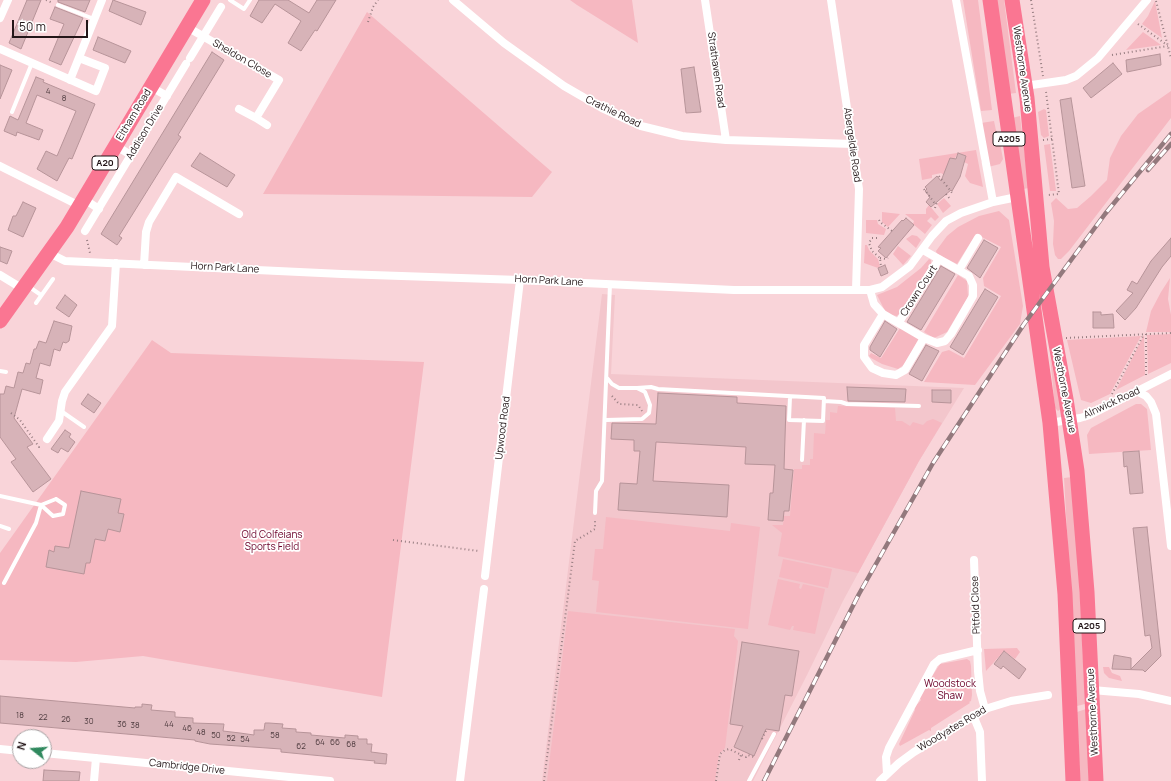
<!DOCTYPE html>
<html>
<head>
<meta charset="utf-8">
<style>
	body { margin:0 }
	#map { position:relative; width:1171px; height:781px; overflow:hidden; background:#f9d4d9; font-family:Manrope,sans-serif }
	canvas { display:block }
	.north { position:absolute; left:12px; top:729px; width:40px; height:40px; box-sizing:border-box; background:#fff; border:1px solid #a7a2a3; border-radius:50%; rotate:287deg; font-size:11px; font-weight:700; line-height:16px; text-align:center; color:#231618 }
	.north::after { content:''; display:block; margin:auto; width:14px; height:18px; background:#30895e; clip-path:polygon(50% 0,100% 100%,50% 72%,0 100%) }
	.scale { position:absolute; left:12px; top:20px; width:76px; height:18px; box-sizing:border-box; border:2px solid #231618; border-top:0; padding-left:5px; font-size:12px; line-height:14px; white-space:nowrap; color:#231618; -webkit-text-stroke:3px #fff; paint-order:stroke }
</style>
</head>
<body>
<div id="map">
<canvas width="1171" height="781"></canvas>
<div class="north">N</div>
<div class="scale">50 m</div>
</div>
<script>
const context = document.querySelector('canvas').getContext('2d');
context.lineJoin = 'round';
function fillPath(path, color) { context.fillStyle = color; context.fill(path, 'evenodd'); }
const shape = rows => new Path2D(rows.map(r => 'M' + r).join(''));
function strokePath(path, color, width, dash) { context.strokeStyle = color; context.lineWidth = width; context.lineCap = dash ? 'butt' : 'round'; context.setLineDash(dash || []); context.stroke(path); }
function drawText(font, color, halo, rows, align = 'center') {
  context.font = font + ' Manrope,sans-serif'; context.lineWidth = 3.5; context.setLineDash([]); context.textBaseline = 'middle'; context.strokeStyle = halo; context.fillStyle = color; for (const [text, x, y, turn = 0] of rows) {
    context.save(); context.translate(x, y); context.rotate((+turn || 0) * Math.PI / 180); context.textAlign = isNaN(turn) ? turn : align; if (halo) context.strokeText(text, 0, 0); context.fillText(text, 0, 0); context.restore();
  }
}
const built = shape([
	[602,294,615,295,611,374,964,388,919,461,843,601,807,675,753,781,542,781]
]);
const green = shape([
	[570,0,632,0,638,43,577,5],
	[963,0,978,0,992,110,981,111],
	[995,0,1004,0,1016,93,1008,94],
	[1155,1,1162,38,1142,24,1148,16],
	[367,12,552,172,532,197,263,194],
	[1143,32,1161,45,1126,50],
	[1171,91,1171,118,1069,251,1061,259,1058,259,1055,255,1053,244,1054,221,1051,203,1056,198,1068,209,1077,208,1091,196,1107,180,1110,158,1121,136,1138,114],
	[1044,109,1046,110,1049,136,1044,138,1041,135,1038,112],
	[1020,116,1029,188,1023,189,1012,118],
	[994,121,998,140,1000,143,1003,159,1000,164,988,167,983,165,981,160,981,123],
	[1050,144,1056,191,1050,191,1044,145],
	[976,150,983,187,970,183,967,179,965,176,968,164,964,162,966,156,958,153,954,160,948,178,941,173,932,175,932,178,922,180,919,159],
	[944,198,951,206,943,213,937,204],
	[929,205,939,217,935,221,931,217,927,221,932,225,925,234,913,224,914,221,905,214,926,214,926,209],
	[999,211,1009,220,1023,306,1020,324,975,385,924,382,942,352,949,350,964,358,1001,296,984,286,983,278,1001,247,976,234,957,264,937,254,936,251,947,236,958,227,979,216],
	[882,212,900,214,888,227,882,222],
	[866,220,877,220,878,224,886,229,884,235,866,233],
	[912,235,917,236,921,240,916,248,906,239],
	[865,245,867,245,869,250,878,259,880,267,878,268,864,263],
	[898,246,911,256,903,265,893,254],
	[929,259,931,260,931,268,899,314,897,316,890,315,885,311,877,295,897,287,921,268],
	[958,275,967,281,968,297,947,332,934,338,924,332],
	[1170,278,1168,299,1171,315,1171,332,1146,332,1151,311,1161,292],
	[900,328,919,338,905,364,898,369,882,364,871,358,869,356,871,353,881,358],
	[1171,334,1171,363,1148,374,1147,335],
	[1144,335,1145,375,1116,390],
	[1141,336,1110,394,1091,403,1081,400,1067,340],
	[152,340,171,353,424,362,382,697,143,656,76,662,0,660,0,553],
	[1050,356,1061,409,1058,411,1055,408],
	[1136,404,1141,404,1147,409,1151,450,1089,454,1087,435,1091,428],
	[838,406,895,408,896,421,902,421,910,426,913,422,923,425,927,421,933,419,942,423,919,461,858,573,778,556,782,533,772,525,783,525,784,516,790,516,794,469,802,469,802,465,810,465,810,459,813,459,814,433,825,434,826,420,830,420,830,412,837,413],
	[1072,477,1078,555,1085,704,1077,706,1064,478],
	[606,517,730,531,731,523,760,527,748,629,596,612,599,581,592,580,595,549,603,549],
	[783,559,832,569,828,588,779,577],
	[778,579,800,584,799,588,801,589,803,584,825,589,815,634,793,630,794,626,792,626,790,630,768,625],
	[568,611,735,629,734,636,738,641,725,748,719,754,715,781,547,781],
	[1017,648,1020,652,1015,659,1004,651,986,671,984,649],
	[967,659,970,661,971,666,972,695,971,701,969,702,970,703,931,728,931,731,929,730,900,746,899,744,915,710,914,708,921,700,919,697,940,664],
	[1103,667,1109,667,1112,673,1120,676,1122,681,1109,678,1104,673],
	[1086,709,1089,781,1080,781,1077,712]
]);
const building = shape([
	[27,0,41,0,21,49,9,43,27,0],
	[58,0,90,0,85,12,58,2,58,0],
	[113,0,146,12,141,25,109,11,113,0],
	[259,0,288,0,309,13,317,0,336,0,317,31,315,30,301,51,288,43,301,21,275,4,262,23,250,16,259,0],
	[55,7,83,18,61,65,49,60,64,24,50,19,55,7],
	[98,37,131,51,125,63,93,50,98,37],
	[212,52,224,60,178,135,181,137,177,143,119,236,122,238,117,245,101,234,212,52],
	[1160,54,1161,65,1127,72,1126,60,1160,54],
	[1113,63,1122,74,1091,98,1083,88,1113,63],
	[0,65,12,70,0,99,0,65],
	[694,67,701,112,686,113,681,69,694,67],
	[36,77,44,80,43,82,95,104,72,159,69,158,57,181,37,169,46,151,57,156,76,111,37,95,26,123,43,130,39,140,17,132,16,136,4,131,10,116,18,120,36,77],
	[1071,98,1085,186,1072,188,1060,100,1071,98],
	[200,153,235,175,227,187,191,166,200,153],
	[958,153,966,156,960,177,952,191,951,190,931,207,926,202,930,197,925,191,927,189,925,187,937,176,941,181,950,158,956,159,958,153],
	[23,202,36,208,23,237,8,230,13,216,16,216,23,202],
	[906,218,914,225,886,258,878,251,881,248,878,247,902,220,903,221,906,218],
	[1171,238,1171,256,1162,267,1136,308,1125,320,1116,311,1133,293,1127,290,1132,281,1137,284,1151,261,1171,238],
	[984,240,998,248,980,278,967,268,984,240],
	[0,247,12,251,7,264,0,261,0,247],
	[885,265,888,273,881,276,878,268,885,265],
	[941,266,955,274,921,330,907,322,941,266],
	[985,289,998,297,963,355,950,347,985,289],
	[65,295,77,305,69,317,56,308,65,295],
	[1093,312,1101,312,1101,315,1113,314,1114,328,1093,328,1093,312],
	[54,321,72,326,69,341,66,343,63,342,60,351,54,349,50,366,40,363,36,378,43,380,40,394,22,389,14,418,33,444,27,447,51,479,33,492,11,462,16,459,0,437,0,394,4,394,6,386,14,388,18,372,23,373,26,363,30,364,34,349,36,349,39,341,46,343,54,321],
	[885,321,897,329,880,357,870,350,870,347,885,321],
	[926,345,939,351,922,381,909,374,926,345],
	[847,387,906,389,905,402,848,401,847,387],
	[932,390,951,390,951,403,932,402,932,390],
	[658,393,737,397,737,403,786,406,784,469,793,470,789,511,784,511,783,521,768,520,770,493,773,493,775,465,745,464,746,447,656,442,653,481,729,485,727,517,618,510,620,483,637,484,640,451,634,451,634,440,611,439,612,423,656,424,658,393],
	[88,394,101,403,94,413,81,404,88,394],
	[65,430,71,434,69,437,75,442,68,452,61,448,58,453,51,449,65,430],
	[1139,451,1143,493,1130,494,1127,466,1124,467,1123,452,1139,451],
	[81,491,121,499,118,513,124,514,120,532,108,529,105,541,95,539,90,563,86,563,84,574,46,567,49,550,54,552,55,546,69,548,81,491],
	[1147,527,1161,656,1145,672,1143,670,1112,669,1114,655,1131,658,1131,669,1152,648,1150,635,1145,636,1133,528,1147,527],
	[742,642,799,651,792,696,785,695,779,731,766,729,754,756,734,747,743,726,730,724,742,642],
	[1004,651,1026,669,1019,679,1003,666,1001,669,994,664,1004,651],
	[0,696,135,708,135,707,142,707,142,704,152,705,151,710,175,712,175,717,193,718,193,723,224,724,223,731,240,733,254,735,254,730,264,730,265,723,269,723,283,724,282,728,296,729,296,732,311,733,311,735,345,738,345,735,358,736,358,739,367,739,367,744,372,744,371,752,387,754,386,764,374,763,375,761,281,752,281,749,210,744,195,741,195,740,0,723,0,696],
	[44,770,80,772,79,781,43,781,44,770]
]);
const path = shape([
	[46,0,53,3],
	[1031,0,1043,76],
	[1156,1,1171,58],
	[368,22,373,7,378,0],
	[1138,24,1167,45],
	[1112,55,1168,46],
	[1046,92,1059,194,1048,195],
	[1043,140,1052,139],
	[939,176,953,194],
	[924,189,936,205],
	[946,194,950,199],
	[935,208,937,202],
	[879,220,880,222,892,231],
	[877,238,872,238,869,243,872,251,880,258,881,267],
	[87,240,90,253],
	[880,258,886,259,888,258],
	[1146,334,1146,376],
	[1066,338,1171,333],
	[1112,394,1144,334],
	[612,396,619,404,638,405,642,411],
	[11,413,20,420,39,447,42,445],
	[393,540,479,551],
	[762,739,766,731],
	[739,760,741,755],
	[544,781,575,541,595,529,595,519],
	[716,781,720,754,725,750,729,749,746,757,748,755,754,757]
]);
const lane = shape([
	[230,0,244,9,250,0],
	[58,5,94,19],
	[12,112,32,63],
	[28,286,41,295],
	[36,303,53,279],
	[0,371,6,372],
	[637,388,651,387,658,389,824,398,823,421,789,420,790,397],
	[824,401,841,402,847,404,919,406],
	[61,411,84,427],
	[606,420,642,419,649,413,650,405,645,392,637,388,619,388,612,384,607,378],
	[802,460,804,420],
	[0,496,41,505,36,523,4,583],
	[56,499,65,505,63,514,53,516,41,505,56,499],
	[595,513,596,491,602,481,610,284],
	[0,526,9,529],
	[749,781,774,734]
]);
const street = shape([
	[453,0,504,43,564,86,602,108,641,126,682,136,726,140,853,144],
	[705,0,726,140],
	[831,0,859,189,856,290],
	[956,0,993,202],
	[0,18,8,0],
	[187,27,279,80,256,118,239,109],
	[0,49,96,91,105,68,79,58],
	[190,58,221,7],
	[70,80,102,0],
	[1025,86,1066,80,1076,76,1098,58,1147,0],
	[151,87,167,96],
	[256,118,267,125],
	[116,146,131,155],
	[0,166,80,206],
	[84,199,99,209],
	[85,231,186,64],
	[49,253,65,261,342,274,520,280,734,290,870,290,882,287,910,266,932,236,946,221,961,213,993,202,1017,197],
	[144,265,146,232,149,222,176,177,239,214],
	[959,270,978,238],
	[0,275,23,289],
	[870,290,874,304,883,314,924,338,937,343,945,341,951,334,973,296,973,285,969,276,923,250],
	[883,314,864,345,864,357,872,368,883,373,896,375,905,370,924,338],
	[899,322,939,259],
	[1138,392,1146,396,1151,402,1156,414,1171,546],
	[1050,423,1080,418,1090,415,1171,374],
	[47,439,59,421,62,401,65,392,112,326,116,263],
	[974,560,978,671,980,691,985,709],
	[485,576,520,280],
	[1092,690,1139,694,1171,701],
	[973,715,980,732,982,781],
	[0,749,20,751],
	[44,753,330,781],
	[887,774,886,757,889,748,934,664,940,659,978,650],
	[94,781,96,758],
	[460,781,484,589],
	[880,781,899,763,914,752,985,709,1011,701,1048,695]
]);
const highway = shape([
	[990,0,1050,423,1065,594,1073,781],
	[1012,0,1027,98,1042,267,1066,399,1077,471,1087,592,1096,781],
	[0,321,67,227,203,0]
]);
const rail = shape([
	[1148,170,1171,144],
	[764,781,859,594,933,463,1024,324,1105,214,1171,134]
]);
const numberNames = [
	["4",48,92],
	["8",64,99],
	["18",20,716],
	["22",43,718],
	["26",66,720],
	["30",89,722],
	["36",122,725],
	["44",169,725],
	["38",135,726],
	["46",187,729],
	["48",201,733],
	["50",216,736],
	["58",275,736],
	["52",231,739],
	["54",245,740],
	["64",320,743],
	["66",335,743],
	["68",351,745],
	["62",301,747]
];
const shields = [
	[1009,139,32],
	[105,163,26],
	[1089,626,32]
];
const shieldNames = [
	["A205",1009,139],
	["A20",105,163],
	["A205",1089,626]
];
const streetNames = [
	["Sheldon Close",242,59,30],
	["Westhorne Avenue",1022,69,82],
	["Strathaven Road",716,70,82],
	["Crathie Road",613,112,26],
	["Eltham Road",134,115,-59],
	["Addison Drive",145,132,-59],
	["Abergeldie Road",852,145,82],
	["Horn Park Lane",225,268,3],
	["Horn Park Lane",549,281,3],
	["Crown Court",919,291,-57],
	["Westhorne Avenue",1064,390,79],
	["Alnwick Road",1112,403,-25],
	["Upwood Road",503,428,-83],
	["Pitfold Close",976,605,-92],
	["Westhorne Avenue",1093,712,-93],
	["Woodyates Road",952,729,-31],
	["Cambridge Drive",187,767,6]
];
const parkNames = [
	["Old Colfeians",272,535],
	["Sports Field",272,547],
	["Woodstock",950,684],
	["Shaw",950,696]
];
fillPath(built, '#f3c6cc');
fillPath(green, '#f6b8c1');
fillPath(building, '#d7b3b8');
strokePath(building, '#b79499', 1);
strokePath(path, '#977d81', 2, [1, 3]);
strokePath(lane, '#fff', 4);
strokePath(street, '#fff', 8);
strokePath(highway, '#fa7692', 15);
strokePath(rail, '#93797d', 4.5);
strokePath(rail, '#fff', 3, [9]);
drawText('8px', '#503d40', null, numberNames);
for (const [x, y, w] of shields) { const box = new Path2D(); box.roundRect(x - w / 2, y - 7, w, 14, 3); context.fillStyle = '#fff'; context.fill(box); strokePath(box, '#231618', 1); }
drawText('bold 9px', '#231618', null, shieldNames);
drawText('10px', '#231618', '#fff', streetNames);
drawText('10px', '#6b0029', '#fff', parkNames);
</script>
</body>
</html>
